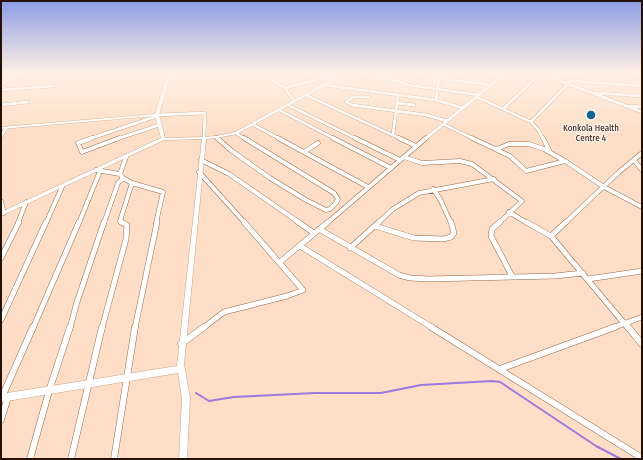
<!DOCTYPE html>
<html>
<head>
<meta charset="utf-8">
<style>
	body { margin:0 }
	#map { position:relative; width:643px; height:460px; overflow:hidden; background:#fedec6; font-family:"Fira Sans Condensed",sans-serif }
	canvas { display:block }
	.frame { position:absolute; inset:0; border:2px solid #241103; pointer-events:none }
</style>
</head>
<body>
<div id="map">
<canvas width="643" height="460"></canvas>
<div class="frame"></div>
</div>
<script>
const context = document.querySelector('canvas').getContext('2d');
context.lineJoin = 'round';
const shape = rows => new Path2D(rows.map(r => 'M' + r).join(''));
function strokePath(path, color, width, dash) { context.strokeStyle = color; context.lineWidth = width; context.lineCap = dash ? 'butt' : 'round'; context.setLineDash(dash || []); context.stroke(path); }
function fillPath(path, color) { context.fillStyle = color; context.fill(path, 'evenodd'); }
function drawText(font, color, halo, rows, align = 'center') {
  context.font = font + ' "Fira Sans Condensed",sans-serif'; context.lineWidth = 3; context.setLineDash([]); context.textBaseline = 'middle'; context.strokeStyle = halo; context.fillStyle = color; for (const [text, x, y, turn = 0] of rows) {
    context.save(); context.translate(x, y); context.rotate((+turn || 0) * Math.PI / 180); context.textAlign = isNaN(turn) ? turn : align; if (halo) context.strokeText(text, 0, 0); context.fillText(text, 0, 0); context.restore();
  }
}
const stream = shape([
	[196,393,209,401,234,397,315,393,381,393,421,385,492,381,500,382,596,446,621,459]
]);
const minorFar3 = shape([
	[389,72,491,85],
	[463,72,501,77],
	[537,72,642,112],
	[581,72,642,76],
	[345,73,397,81,408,85,479,95],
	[564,83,572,81,642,86],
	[1,84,18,76,57,72],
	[324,85,436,100,463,108],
	[285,88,320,79,339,77],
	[1,90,54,86],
	[596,93,642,96],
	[306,95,401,139],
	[369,97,353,97,346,102,352,105,426,115,447,121],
	[477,97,531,122,568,84],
	[436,100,440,72],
	[294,101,285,88,273,81,277,77,300,72],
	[397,103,414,105],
	[1,105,28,102],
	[288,105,357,139],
	[630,106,642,107],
	[503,109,540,74],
	[279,110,335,139],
	[157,115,205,113,204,138],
	[531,122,539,131,543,139],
	[252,124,280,139],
	[443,124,474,139],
	[236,133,245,139],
	[393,134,398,95],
	[1,137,6,128],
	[216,137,218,139],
	[89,139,157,116],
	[117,139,159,125],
	[425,139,507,72]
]);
const minorFar2 = shape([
	[92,138,78,143,82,152,119,138],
	[217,138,232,151,270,178,306,200,326,210,330,209,336,203,338,199,334,193,244,138],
	[278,138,368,187],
	[333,138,391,168],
	[355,138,400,160],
	[399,138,416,146],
	[472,138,510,156,526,171,565,161,604,187,642,207],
	[543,138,550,152],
	[497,149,509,144,529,144,544,149,565,161],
	[304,152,318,143],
	[404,157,422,163,460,161,472,164,522,201,499,223],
	[201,160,229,174,300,223],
	[634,160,642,170],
	[96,170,120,174,123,178,132,183,163,192,156,223],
	[199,172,245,223],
	[120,174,126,157],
	[433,189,440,199,451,223],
	[1,201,4,213],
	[509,212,527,223],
	[18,223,26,202],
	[46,223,62,187],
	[79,223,100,171],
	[104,223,118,183,123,178],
	[123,223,120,221,132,183],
	[327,223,426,138],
	[378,223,393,209,419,193,494,179],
	[565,223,619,172,642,153]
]);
const minorFar1 = shape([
	[298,222,314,233],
	[500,222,492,229,491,236,512,276],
	[526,222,551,236,628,328],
	[375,226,414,238,443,239,451,237,454,233,451,222],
	[319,229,399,275,410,278,429,279,555,276,583,273],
	[551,236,566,222],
	[300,246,433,328],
	[350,248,379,222],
	[1,258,19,222],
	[280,262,328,222],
	[588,279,642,271],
	[1,320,46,222],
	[33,328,79,222],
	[70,328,77,302,104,222],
	[102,328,126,239,127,225,121,222],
	[135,328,157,222],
	[203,328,224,312,287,296,303,290,244,222],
	[612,328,642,317]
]);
const minor = shape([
	[431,327,642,458],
	[628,327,642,344],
	[181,344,204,327],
	[500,369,615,327],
	[2,397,33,327],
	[1,420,8,397],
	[30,459,49,391,70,327],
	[71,459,102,327],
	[114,459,135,327]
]);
const tertiary = shape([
	[168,72,172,72,159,115,165,138,204,137,216,136,235,132,345,72,350,72,237,134,216,138,206,139,184,364,190,398,187,459,179,459,182,398,178,373,1,402,1,394,177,366,202,139,164,140,1,216,1,212,161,138,155,116,1,129,1,127,155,114,168,72]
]);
const markers = [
	[591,115,5,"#096897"]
];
const farPoinames = [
	["Konkola Health",591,128],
	["Centre 4",591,138]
];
strokePath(stream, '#9e77e1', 2);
strokePath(minorFar3, '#986944', 3.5);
strokePath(minorFar2, '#986944', 5);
strokePath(minorFar1, '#986944', 6);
strokePath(minor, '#986944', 7);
strokePath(tertiary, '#986944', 0.5);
strokePath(minorFar3, '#fff', 3);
strokePath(minorFar2, '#fff', 4);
strokePath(minorFar1, '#fff', 5);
strokePath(minor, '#fff', 6);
fillPath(tertiary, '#fff');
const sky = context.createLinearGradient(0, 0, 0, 137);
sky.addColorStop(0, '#8a9ce5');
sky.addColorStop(0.53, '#fff0e5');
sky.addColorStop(1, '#fff0e500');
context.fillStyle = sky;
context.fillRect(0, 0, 643, 137);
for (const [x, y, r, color] of markers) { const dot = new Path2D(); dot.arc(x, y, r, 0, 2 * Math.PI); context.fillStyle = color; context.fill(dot); strokePath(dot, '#fbf0e8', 1.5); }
drawText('9px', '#241103', '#fbf0e8', farPoinames);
</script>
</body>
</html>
